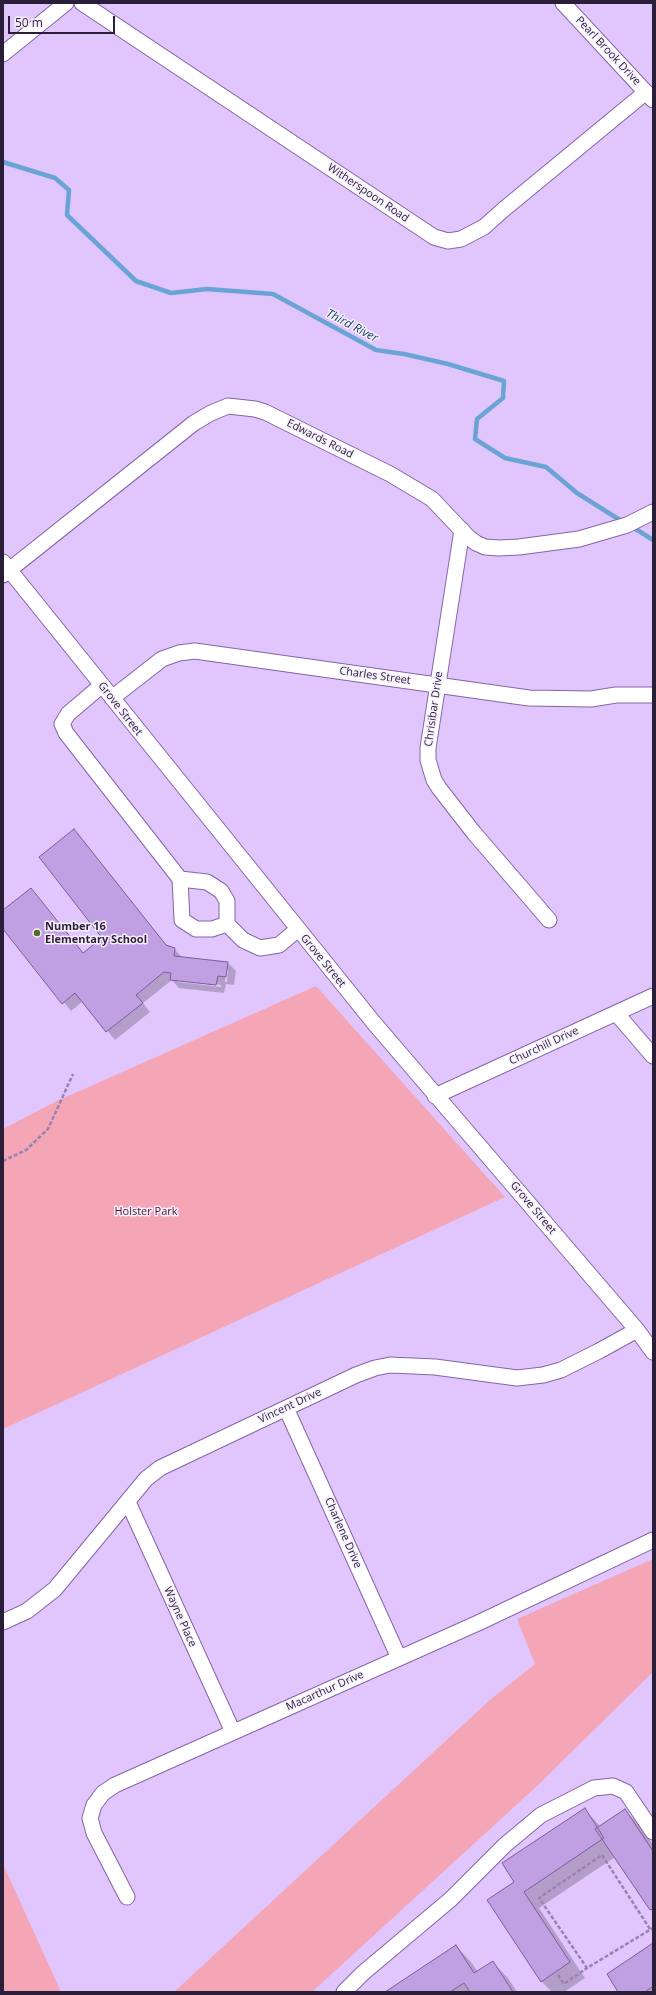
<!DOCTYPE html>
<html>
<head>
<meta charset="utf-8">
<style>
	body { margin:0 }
	#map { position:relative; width:656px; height:1995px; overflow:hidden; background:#e0c6fd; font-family:"Open Sans",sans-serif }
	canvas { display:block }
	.frame { position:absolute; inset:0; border:4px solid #2b1e38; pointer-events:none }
	.scale { position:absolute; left:8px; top:16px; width:107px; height:18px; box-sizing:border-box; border:2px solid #2b1e38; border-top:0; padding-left:5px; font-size:12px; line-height:14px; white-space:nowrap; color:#2b1e38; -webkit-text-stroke:3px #f7f0ff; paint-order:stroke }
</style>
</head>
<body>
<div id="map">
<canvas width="656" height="1995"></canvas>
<div class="frame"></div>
<div class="scale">50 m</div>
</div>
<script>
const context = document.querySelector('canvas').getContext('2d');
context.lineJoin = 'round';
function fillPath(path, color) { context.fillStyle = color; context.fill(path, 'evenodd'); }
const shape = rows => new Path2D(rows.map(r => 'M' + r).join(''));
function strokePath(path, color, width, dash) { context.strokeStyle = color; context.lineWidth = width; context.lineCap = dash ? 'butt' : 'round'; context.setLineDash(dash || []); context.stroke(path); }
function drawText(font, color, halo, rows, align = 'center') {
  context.font = font + ' "Open Sans",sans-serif'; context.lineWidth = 3; context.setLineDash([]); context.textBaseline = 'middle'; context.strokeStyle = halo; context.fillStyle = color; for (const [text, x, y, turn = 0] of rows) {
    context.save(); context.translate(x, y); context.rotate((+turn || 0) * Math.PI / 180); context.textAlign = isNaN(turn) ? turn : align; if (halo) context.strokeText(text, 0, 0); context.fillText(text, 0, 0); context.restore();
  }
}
const green = shape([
	[316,986,505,1197,3,1429,3,1129,57,1101],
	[653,1559,652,1673,537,1786,312,1992,174,1992,491,1699,535,1664,517,1619],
	[3,1864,61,1992,3,1992]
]);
const shadow = shape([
	[74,830,168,947,174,949,183,958,228,963,236,971,234,985,226,984,224,993,179,988,172,980,143,1003,150,1012,115,1040,83,1001,71,1011,3,927,3,911,31,889,84,954,104,938],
	[226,969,228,969,227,982,225,982],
	[176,979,221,985,221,987,178,982],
	[585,1810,601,1827,625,1810,640,1826,653,1845,653,1912,615,1857,539,1908,585,1978,564,1992,552,1992,541,1981,516,1882],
	[653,1944,653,1992,620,1992],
	[456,1946,471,1962,478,1972,492,1962,508,1978,517,1992,387,1992]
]);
const stream = shape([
	[3,162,55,178,69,190,67,215,136,281,171,293,207,289,273,294,376,350,404,354,448,364,504,381,503,398,477,419,475,439,505,458,546,467,577,493,623,522],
	[631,526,653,540]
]);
const building = shape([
	[74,829,166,945,175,948,174,956,228,962,226,977,218,976,216,985,170,980,171,973,164,972,136,995,143,1003,106,1032,75,993,62,1004,3,929,3,910,31,888,83,953,102,938,39,857,74,829],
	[585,1808,604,1838,524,1892,570,1962,541,1982,487,1900,514,1882,502,1863,585,1808],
	[625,1809,653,1851,653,1909,650,1910,595,1829,625,1809],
	[653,1943,653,1986,645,1992,618,1992,607,1974,653,1943],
	[456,1945,474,1973,493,1961,513,1992,470,1992,464,1983,450,1992,385,1992,456,1945]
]);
const path = shape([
	[3,1161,26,1150,48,1129,73,1074],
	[650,1929,602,1855,539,1898,587,1968,653,1928],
	[558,1975,564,1984,587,1968]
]);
const minor = shape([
	[82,3,434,237,448,241,461,239,484,227,503,210,646,92],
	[563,3,653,100],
	[3,54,66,3],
	[462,530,428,748,428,760,434,780,439,788,474,833,549,920],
	[3,562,374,1023,637,1330,653,1352],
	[3,575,194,423,211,413,228,406,255,409,265,412,390,474,432,499,468,537,476,543,485,547,499,548,519,547,579,539,627,525,653,512],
	[102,685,68,714,62,724,66,733,180,879,207,882,221,891,227,901,227,924,243,940,260,948,279,945,298,929],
	[112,698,162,659,179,653,195,651,529,698,591,699,616,695,653,695],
	[180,879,182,920,196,929,212,929,227,924],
	[616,1013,653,1056],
	[435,1096,653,996],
	[286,1408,399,1658],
	[128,1502,233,1732],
	[3,1622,27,1611,55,1589,146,1479,160,1468,356,1375,375,1368,390,1365,435,1367,517,1378,543,1375,561,1370,599,1351,637,1330],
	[127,1897,94,1833,90,1818,94,1805,103,1793,115,1785,478,1623,653,1540],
	[344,1992,363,1973,451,1899,505,1845,541,1815,594,1788,613,1786,626,1792,653,1832]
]);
const markers = [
	[37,933,4,"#536d1f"]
];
const streetNames = [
	["Pearl Brook Drive",608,51,47],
	["Witherspoon Road",368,193,34],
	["Edwards Road",320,439,27],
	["Charles Street",375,676,8],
	["Grove Street",120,709,52],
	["Chrisibar Drive",434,709,-82],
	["Grove Street",323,961,51],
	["Churchill Drive",544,1046,-25],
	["Grove Street",533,1208,50],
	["Vincent Drive",290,1406,-25],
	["Charlene Drive",343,1533,66],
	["Wayne Place",180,1617,66],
	["Macarthur Drive",325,1691,-24]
];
const poiNames = [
	["Number 16",45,927],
	["Elementary School",45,940]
];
const parkNames = [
	["Holster Park",146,1212]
];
const waterNames = [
	["Third River",352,326,28]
];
fillPath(green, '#f5a6b6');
fillPath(shadow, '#0003');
strokePath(stream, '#6aa3d5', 4.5);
fillPath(building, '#c0a0e3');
strokePath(building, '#7b5c9a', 1);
strokePath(minor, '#8565a4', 17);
strokePath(path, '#9783ae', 2.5, [4, 2]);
strokePath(minor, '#fff', 15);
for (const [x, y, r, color] of markers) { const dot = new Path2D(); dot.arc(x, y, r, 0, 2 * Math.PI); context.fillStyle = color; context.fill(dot); strokePath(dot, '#f7f0ff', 1.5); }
drawText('11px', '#2b1e38', '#f7f0ff', streetNames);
drawText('bold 11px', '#2b1e38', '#f7f0ff', poiNames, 'left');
drawText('11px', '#540f26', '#f7f0ff', parkNames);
drawText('italic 12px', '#103b5d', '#f7f0ff', waterNames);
</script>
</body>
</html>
